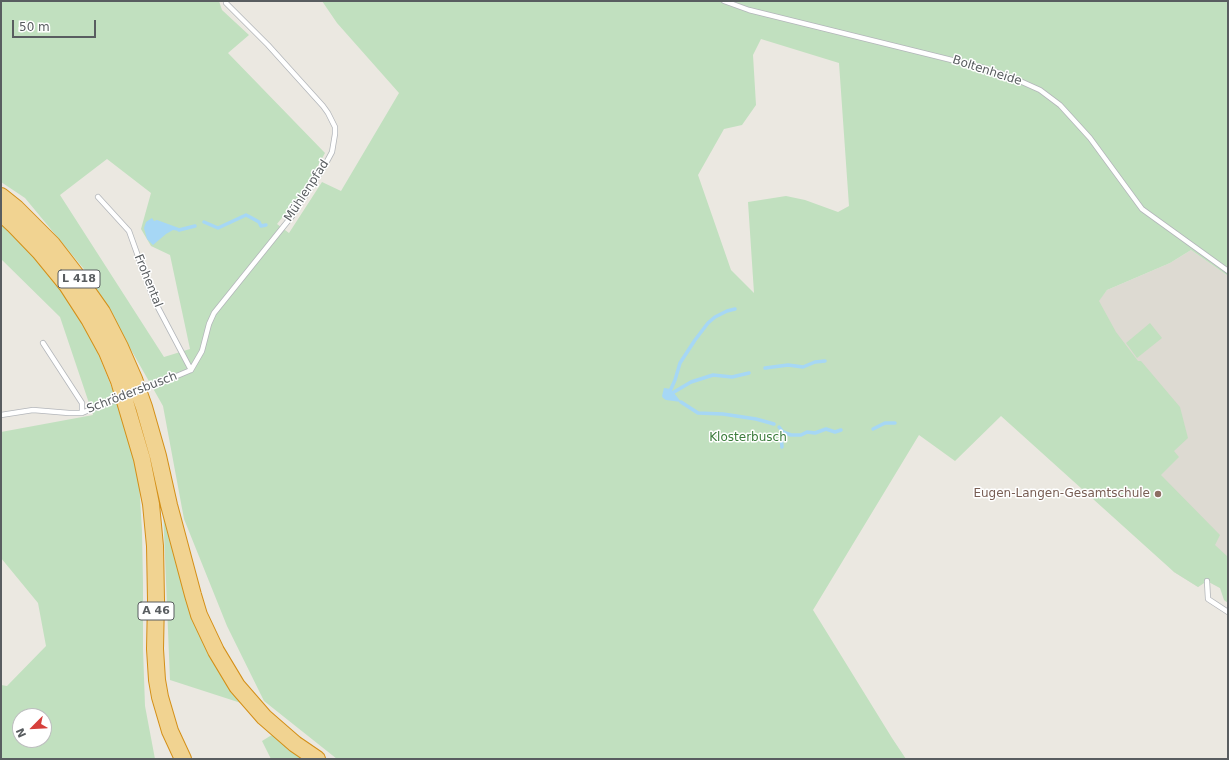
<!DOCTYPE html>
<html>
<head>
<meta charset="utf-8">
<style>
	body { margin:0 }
	#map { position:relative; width:1229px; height:760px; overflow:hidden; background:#ebe8e1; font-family:"DejaVu Sans",sans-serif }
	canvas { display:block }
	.frame { position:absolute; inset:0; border:2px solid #595d60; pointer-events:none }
	.north { position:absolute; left:12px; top:708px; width:40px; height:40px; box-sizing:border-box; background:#fff; border:1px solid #bdbebf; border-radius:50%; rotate:246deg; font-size:11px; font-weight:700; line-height:16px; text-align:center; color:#595d60 }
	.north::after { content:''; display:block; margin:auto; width:14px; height:18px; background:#d63f3b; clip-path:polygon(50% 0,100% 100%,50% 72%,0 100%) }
	.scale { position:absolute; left:12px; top:20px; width:84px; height:18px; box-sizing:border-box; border:2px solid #595d60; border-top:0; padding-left:5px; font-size:12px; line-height:14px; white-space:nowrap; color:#595d60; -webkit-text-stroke:3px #fff; paint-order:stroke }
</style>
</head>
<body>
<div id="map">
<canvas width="1229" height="760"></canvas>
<div class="frame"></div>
<div class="north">N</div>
<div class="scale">50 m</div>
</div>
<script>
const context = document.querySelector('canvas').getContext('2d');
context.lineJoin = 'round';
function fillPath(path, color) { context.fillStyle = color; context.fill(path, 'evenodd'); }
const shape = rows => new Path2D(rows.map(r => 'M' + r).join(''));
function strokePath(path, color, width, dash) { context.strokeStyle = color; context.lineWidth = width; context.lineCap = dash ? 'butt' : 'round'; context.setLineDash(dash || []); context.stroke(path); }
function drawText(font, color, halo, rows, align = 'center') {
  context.font = font + ' "DejaVu Sans",sans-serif'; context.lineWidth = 3; context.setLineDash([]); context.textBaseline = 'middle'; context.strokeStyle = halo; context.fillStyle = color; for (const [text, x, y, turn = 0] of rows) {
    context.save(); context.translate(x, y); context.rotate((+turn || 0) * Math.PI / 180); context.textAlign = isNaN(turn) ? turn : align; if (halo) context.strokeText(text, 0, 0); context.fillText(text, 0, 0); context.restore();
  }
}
const education = shape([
	[1191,250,1228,276,1228,571,1220,588,1207,581,1198,587,1174,572,1098,301,1107,290,1170,263]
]);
const green = shape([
	[1,1,219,1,222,10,249,35,228,53,325,153,305,189,277,224,289,233,322,182,341,191,399,93,337,23,322,1,1228,1,1228,276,1191,250,1170,263,1107,290,1099,301,1116,332,1138,361,1141,361,1180,407,1188,438,1174,451,1179,457,1161,475,1220,535,1215,545,1228,557,1228,603,1224,600,1220,588,1207,581,1198,587,1174,572,1001,416,955,461,919,435,813,610,892,738,906,759,337,759,264,701,227,626,184,519,163,406,88,274,25,198,1,182],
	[761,39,839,63,849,206,838,212,805,200,786,196,748,202,754,293,731,270,698,175,724,129,742,125,756,105,753,55],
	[107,159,151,193,141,229,151,246,170,255,190,349,164,357,60,195],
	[1,224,31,248,86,324,120,408,138,463,142,531,143,583,143,649,145,706,155,759,1,759,1,685,7,686,46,646,38,603,1,558,1,432,93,415,60,317,1,259],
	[20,716,44,716,44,740,20,740],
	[1150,323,1162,338,1137,358,1126,343],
	[163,508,218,670,241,703,170,680],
	[275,733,304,759,271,759,262,741]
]);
const water = shape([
	[152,218,154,221,157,220,179,228,179,231,173,230,166,234,153,245,147,239,144,228,146,222],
	[664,388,671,389,681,402,666,400,663,398,662,396]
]);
const stream = shape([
	[204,222,218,228,246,215,250,217,259,222,261,226,266,225],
	[179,230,195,226],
	[765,368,788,365,803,367,815,362,825,361],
	[671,389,675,380,680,363,695,340,708,323,715,317,727,311,735,309],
	[674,392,691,382,713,375,732,377,749,373],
	[681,402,698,413,723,414,756,419,774,424],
	[779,427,783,432,791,435,801,435,807,432,815,433,826,429,835,432,841,430],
	[873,429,885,423,895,423],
	[782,447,781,436,783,432]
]);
const lane = shape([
	[724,1,749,10,984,68,1011,77,1040,90,1060,105,1090,138,1142,209,1228,271],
	[98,197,129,231,153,298,191,370],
	[43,343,82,403,82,413],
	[191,370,202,351,209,324,214,313,292,216,325,165,332,152,335,134,335,127,328,113,323,106,268,45,226,3,226,1],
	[172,378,191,370],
	[1,415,33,410,69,413,82,413,89,410],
	[1207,581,1208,599,1228,612]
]);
const highway = shape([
	[1,196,16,208,52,244,76,275,102,312,120,347,134,379,144,407,158,456,169,505,193,595,199,615,216,651,237,686,264,717,295,744,317,759],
	[1,213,13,224,40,252,67,285,89,319,107,352,119,381,142,459,151,504,155,546,156,600,155,649,157,680,160,697,170,731,183,759]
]);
const laneBridge = shape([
	[89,410,172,378]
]);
const markers = [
	[1158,494,4,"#8d6e63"]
];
const shields = [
	[79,279,42],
	[156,611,36]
];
const shieldNames = [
	["L 418",79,279],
	["A 46",156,611]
];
const streetNames = [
	["Boltenheide",987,71,18],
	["Mühlenpfad",307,191,-57],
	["Frohental",148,281,68],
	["Schrödersbusch",132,393,-21]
];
const parkNames = [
	["Klosterbusch",748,438]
];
const educationNames = [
	["Eugen-Langen-Gesamtschule",1150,494]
];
fillPath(education, '#dddad2');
fillPath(green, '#c1e0bf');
fillPath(water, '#a6d7f5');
strokePath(stream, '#a6d7f5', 3.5);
strokePath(lane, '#b3b6ba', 6);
strokePath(highway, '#d48f17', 18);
strokePath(lane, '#fff', 4.5);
strokePath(highway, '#f1d391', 16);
strokePath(laneBridge, '#b3b6ba', 6, []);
strokePath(laneBridge, '#fff', 4.5);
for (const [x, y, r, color] of markers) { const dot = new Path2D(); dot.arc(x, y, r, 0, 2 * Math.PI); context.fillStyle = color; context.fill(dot); strokePath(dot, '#fff', 1.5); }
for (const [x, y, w] of shields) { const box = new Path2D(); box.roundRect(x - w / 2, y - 9, w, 18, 3); context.fillStyle = '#fff'; context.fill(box); strokePath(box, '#595d60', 1); }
drawText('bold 11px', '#595d60', null, shieldNames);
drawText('12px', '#595d60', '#fff', streetNames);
drawText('12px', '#3c7c3c', '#fff', parkNames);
drawText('12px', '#785e54', '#fff', educationNames, 'right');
</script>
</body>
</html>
